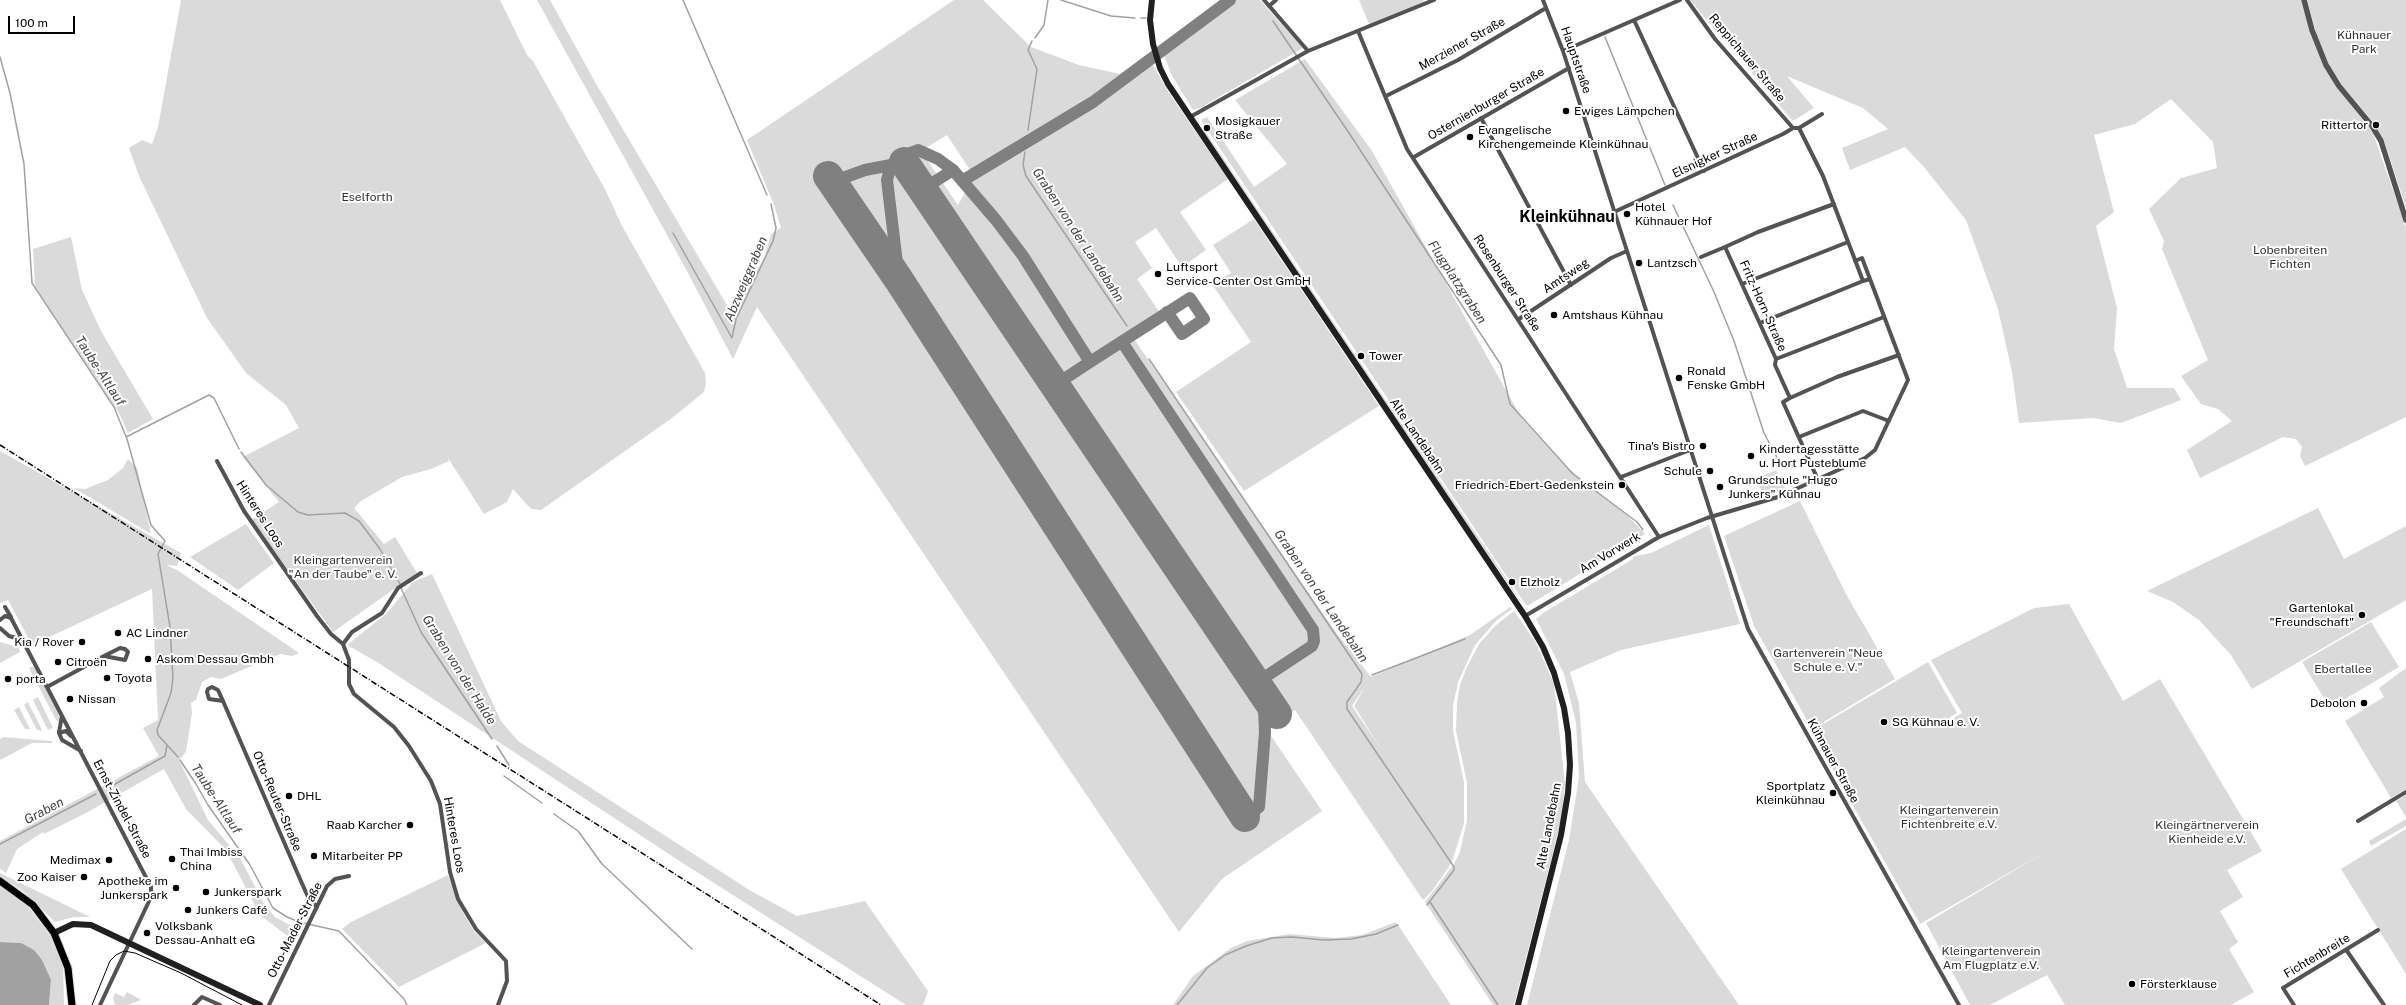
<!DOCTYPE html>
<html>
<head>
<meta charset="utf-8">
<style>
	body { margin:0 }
	#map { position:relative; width:2406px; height:1005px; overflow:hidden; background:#fff; font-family:"Public Sans",sans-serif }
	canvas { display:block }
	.scale { position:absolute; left:8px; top:16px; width:67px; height:18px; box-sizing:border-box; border:2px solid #000; border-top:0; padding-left:5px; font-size:12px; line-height:14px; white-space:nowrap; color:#000; -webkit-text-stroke:3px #fff; paint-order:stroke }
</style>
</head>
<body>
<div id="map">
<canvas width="2406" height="1005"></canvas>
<div class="scale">100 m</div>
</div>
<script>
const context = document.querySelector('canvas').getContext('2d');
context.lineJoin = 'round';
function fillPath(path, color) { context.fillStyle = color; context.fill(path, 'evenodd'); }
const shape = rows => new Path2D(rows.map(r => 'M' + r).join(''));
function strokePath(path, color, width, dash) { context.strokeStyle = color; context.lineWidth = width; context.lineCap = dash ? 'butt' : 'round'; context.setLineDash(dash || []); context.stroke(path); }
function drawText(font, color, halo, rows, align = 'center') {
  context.font = font + ' "Public Sans",sans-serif'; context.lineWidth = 4; context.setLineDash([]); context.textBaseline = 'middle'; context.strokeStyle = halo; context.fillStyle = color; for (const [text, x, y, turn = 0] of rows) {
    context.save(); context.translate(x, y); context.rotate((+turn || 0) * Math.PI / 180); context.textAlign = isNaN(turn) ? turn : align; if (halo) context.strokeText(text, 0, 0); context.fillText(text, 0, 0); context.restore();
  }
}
const green = shape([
	[181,0,500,0,527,55,533,61,606,191,621,224,705,373,706,384,704,392,672,418,541,510,531,509,513,489,507,502,484,514,448,458,449,461,431,469,402,477,361,501,354,508,384,544,395,537,417,573,333,632,251,520,279,502,243,457,299,428,286,405,246,373,207,318,139,176,129,148,142,140,152,144,158,127],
	[537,0,550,0,595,82,731,312,749,285,765,256,771,234,781,228,774,205,747,140,954,0,983,0,1031,47,1079,65,1120,74,1147,54,1169,93,1228,179,1180,212,1206,250,1182,267,1156,228,1135,242,1152,268,1137,279,1160,313,1068,372,1055,370,933,189,934,185,941,180,958,205,974,176,947,135,921,151,938,176,932,180,927,180,911,157,897,166,1264,709,1274,725,1267,730,1322,811,1222,879,1179,932,757,307,733,359,687,271],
	[1235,0,1260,0,1303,48,1200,108,1193,110,1171,74,1163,52],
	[1359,0,1423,0,1425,4,1370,26],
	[1690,0,2301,0,2312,37,2325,67,2333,81,2373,133,2406,227,2406,417,2305,466,2300,456,2302,447,2296,439,2283,437,2200,478,2187,450,2232,421,2218,409,2201,404,2181,376,2208,360,2162,249,2164,241,2149,209,2181,178,2217,168,2213,142,2171,99,2135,124,2094,135,2114,212,2096,226,2117,308,2114,349,2127,388,2174,388,2181,400,2121,423,2093,418,2019,423,2012,372,1998,309,1966,220,1924,167,1905,147,1850,170,1842,148,1888,129,1863,108,1787,76,1814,108,1793,121],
	[2307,0,2406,0,2406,208,2385,143,2372,121,2343,86,2329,65,2317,36],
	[1305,59,1372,151,1522,419,1563,464,1629,517,1645,534,1529,605,1526,605,1201,120,1207,117,1254,187,1287,164,1235,100],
	[1205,131,1413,441,1412,442,1203,133],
	[1254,219,1379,406,1244,491,1176,392,1251,342,1212,284,1231,273,1213,245],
	[71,237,82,290,101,331,153,419,128,433,119,413,35,286,33,249],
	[1134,339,1335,631,1371,677,1470,635,1510,607,1512,609,1497,620,1475,645,1458,682,1453,706,1453,731,1464,782,1464,823,1452,862,1432,891,1423,900,1295,710,1288,715,1270,689,1273,678,1268,670,1255,667,1069,391,1072,379],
	[1366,685,1354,706,1381,749,1352,706],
	[1414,442,1510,584,1524,607,1412,444],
	[0,451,181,553,177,566,166,565,177,570,299,653,292,656,280,654,221,679,211,677,202,682,196,700,191,703,192,713,186,752,179,760,208,820,240,858,263,902,275,917,299,930,293,940,260,915,226,850,186,809,164,769,84,814,44,834,43,832,17,849,6,873,0,869,0,841,159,756,143,728,158,720,152,589,32,645,8,600,0,603],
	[128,459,137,468,151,534,74,488,85,489,108,480,123,468],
	[1776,470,1785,488,1765,497,1756,479],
	[1800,501,1846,594,1895,679,1812,729,1754,626,1724,536],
	[2318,508,2344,559,2406,526,2406,600,2252,689,2231,655,2199,620,2173,602,2147,591],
	[246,524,274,563,238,590,190,557],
	[1709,525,1740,624,1621,650,1570,672,1579,703,1585,782,1739,1005,1527,1005,1569,840,1579,777,1576,723,1569,694,1564,674,1536,619,1543,613,1633,559,1632,557,1651,553],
	[432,574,501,721,518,741,751,891,797,916,865,901,928,991,923,1005,906,1005,681,862,377,662,347,645,386,614,413,582],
	[2069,604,2123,701,2160,679,2262,851,2227,870,2243,897,2220,911,2238,942,2229,949,2254,992,2231,1005,2065,1005,2047,975,1990,1005,1970,1005,1926,923,2047,851,1920,924,1839,781,1813,730,1928,662,1957,713,1950,717,1952,719,1962,713,1931,660,2034,608],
	[1514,611,1536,643,1554,684,1565,783,1562,817,1514,1005,1493,1005,1425,902,1454,864,1460,852,1467,820,1467,783,1456,731,1457,702,1460,685,1467,667,1479,644,1495,626],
	[2371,622,2399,667,2330,708,2302,662],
	[0,642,18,647,20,652,0,663],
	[34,666,58,711,61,723,56,720,29,668],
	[2406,668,2406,789,2391,798,2345,721,2384,697,2379,688],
	[38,697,53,728,48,730,33,700],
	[28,702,41,728,42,731,37,730,24,705],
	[19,707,30,729,25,729,14,710],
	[3,737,51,741,53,743,32,743,0,760,0,739],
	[2406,795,2406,817,2396,801],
	[2406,819,2406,826,2371,846,2369,841],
	[2406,829,2406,974,2341,869],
	[0,873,90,917,74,917,55,922,23,891,0,876],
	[448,875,464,914,474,931,486,943,399,987,342,929,351,922],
	[0,886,27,905,52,938,63,963,64,1005,49,1005,51,980,21,943,0,942],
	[1396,922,1451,1005,1173,1005,1193,976,1231,948,1247,941,1289,934,1335,938,1362,935],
	[127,992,141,1000,128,1005,115,1005,113,998,115,993,124,997]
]);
const water = shape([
	[0,942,21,943,34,950,42,960,51,980,49,1005,0,1005]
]);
const stream = shape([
	[683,0,767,195],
	[1061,0,1111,16,1135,18],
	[1141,18,1146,18],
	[1273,21,1349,133,1501,365,1510,404,1573,474,1637,522,1643,530],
	[1605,37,1665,185],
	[1035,38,1044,25,1048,0],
	[0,57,10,93,24,164,32,283,114,407,127,439,151,525,165,541,158,554,170,627,173,678,171,693,157,730,158,735,178,757],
	[1028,130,1037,69,1028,50,1032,41],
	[1025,152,1023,165,1026,176,1127,326],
	[1673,205,1714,292,1734,341,1764,433,1781,465],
	[673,233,732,338,736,319,773,241,776,228,771,204],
	[1149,359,1362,674,1361,682,1347,702,1347,709,1454,867,1454,870,1427,905],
	[126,437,209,395,214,398,239,449],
	[241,452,266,485,298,512,308,515,345,513,359,521,380,549,400,584],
	[401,588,421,632,492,739],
	[1372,675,1465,639],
	[497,746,509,765],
	[180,760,196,784,208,805,250,865,273,908,287,917,299,922,339,931,404,999,407,1005],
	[504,776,542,803],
	[108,788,165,756,167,745],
	[554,814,578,831,602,864,692,949],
	[0,844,96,794],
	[1430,902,1498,1005],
	[1177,1005,1207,968,1225,955,1246,946,1272,938,1292,937,1323,940,1351,939,1376,934,1398,925]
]);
const taxiway = shape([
	[962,181,1093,102,1230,0],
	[832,182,865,170,891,165],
	[923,189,953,170,996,220,1023,256,1090,362],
	[899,280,887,180,891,165,903,156,918,150,938,159,953,170],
	[1122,342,1313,630,1314,641,1312,646,1256,683],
	[1055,385,1090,362,1190,298,1204,319,1182,334,1167,312],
	[1245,817,1259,807,1265,732,1264,709,1270,705]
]);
const runway = shape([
	[904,162,1277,714],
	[828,176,899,280,1245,817]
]);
const minor = shape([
	[1264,0,1308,51],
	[1543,0,1563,51,1748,629,1959,1005],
	[1687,0,1715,39,1793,128],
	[1269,6,1276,0],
	[1634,20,1704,171],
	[1358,31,1407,149,1659,537],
	[1563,51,1680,0],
	[1386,96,1458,60,1546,8],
	[1190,117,1308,51,1434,0],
	[1481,118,1571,285],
	[1799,128,1822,114],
	[1414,157,1569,68],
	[1614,212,1783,134,1793,128,1799,128],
	[1701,257,1725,247],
	[1855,261,1862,258,1870,279],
	[1742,284,1848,242],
	[1519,319,1611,258,1627,251],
	[1760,323,1863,281],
	[1776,359,1884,317],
	[1790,398,1837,377,1899,355],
	[1799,437,1863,411,1889,421],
	[217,461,244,511,317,616,331,634,343,644,349,660,349,684,354,694,394,727,409,746,431,781,440,804,450,872,458,899,476,929,506,961,507,981,498,1005],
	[1621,477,1690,450],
	[1818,480,1783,402,1790,398,1775,365,1776,359,1725,247,1758,232,1834,204],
	[5,607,11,617],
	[1525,616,1659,537,1707,518,1778,497,1865,458,1875,450,1908,380,1870,279,1863,281,1823,176,1799,128],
	[0,620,5,616,11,618,151,887,151,897,100,1005],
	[0,628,9,636,23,640],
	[343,644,352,632,382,613,398,588,421,573],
	[47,687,104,656,125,660,128,652,125,649,120,648,104,656],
	[223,701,209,699,207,692,208,689,212,687,218,690,223,701,300,879,309,899,317,907],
	[59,732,62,716],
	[71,736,66,731,59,733,62,740,81,751],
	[2358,821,2406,792],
	[2347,951,2384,1005],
	[194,1005,202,997,220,1005],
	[269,1005,327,886,335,879,349,876],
	[2294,1005,2283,988,2378,930]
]);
const tertiary = shape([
	[2304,0,2312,30,2326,65,2339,86,2372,126,2381,141,2406,220]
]);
const secondary = shape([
	[1152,0,1150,20,1153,44,1160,68,1168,84,1525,616,1543,647,1554,673,1564,708,1568,733,1570,765,1568,793,1561,835,1518,1005],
	[54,933,73,924,91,925,260,1005]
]);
const primary = shape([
	[0,881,33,905,54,933,68,968,72,1005]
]);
const tram = shape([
	[92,1005,110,961,116,955,124,951,135,953,181,973,242,1005]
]);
const rail = shape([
	[0,445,881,1005]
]);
const markers = [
	[1566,111,4,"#000"],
	[2376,125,4,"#000"],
	[1207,128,4,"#000"],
	[1470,137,4,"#000"],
	[1627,214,4,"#000"],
	[1639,263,4,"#000"],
	[1158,274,4,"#000"],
	[1554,315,4,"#000"],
	[1361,356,4,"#000"],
	[1679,378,4,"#000"],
	[1703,446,4,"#000"],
	[1751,456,4,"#000"],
	[1710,471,4,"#000"],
	[1622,485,4,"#000"],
	[1720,487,4,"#000"],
	[1512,582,4,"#000"],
	[2362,615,4,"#000"],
	[118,633,4,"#000"],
	[82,642,4,"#000"],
	[148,659,4,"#000"],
	[58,662,4,"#000"],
	[107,678,4,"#000"],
	[8,679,4,"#000"],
	[70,699,4,"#000"],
	[2364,703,4,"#000"],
	[1884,722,4,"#000"],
	[1833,793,4,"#000"],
	[289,796,4,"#000"],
	[410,825,4,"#000"],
	[314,856,4,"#000"],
	[172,859,4,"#000"],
	[109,860,4,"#000"],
	[84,877,4,"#000"],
	[176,888,4,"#000"],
	[206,892,4,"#000"],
	[188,910,4,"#000"],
	[147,933,4,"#000"],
	[2132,984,4,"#000"]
];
const parkNames = [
	["Kühnauer",2364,35],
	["Park",2364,49],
	["Eselforth",367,197],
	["Lobenbreiten",2290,250],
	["Fichten",2290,264],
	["Kleingartenverein",343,560],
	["\"An der Taube\" e. V.",343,574],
	["Gartenverein \"Neue",1828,653],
	["Schule e. V.\"",1828,667],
	["Ebertallee",2343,669],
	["Kleingartenverein",1949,810],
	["Fichtenbreite e.V.",1949,824],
	["Kleingärtnerverein",2207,825],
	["Kienheide e.V.",2207,839],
	["Kleingartenverein",1991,951],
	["Am Flugplatz e.V.",1991,965]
];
const streetNames = [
	["Merziener Straße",1462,44,-29],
	["Reppichauer Straße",1747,58,50],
	["Hauptstraße",1576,60,71],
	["Osternienburger Straße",1486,104,-30],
	["Elsnigker Straße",1715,155,-25],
	["Amtsweg",1566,276,-34],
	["Rosenburger Straße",1507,283,57],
	["Fritz-Horn-Straße",1763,306,66],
	["Alte Landebahn",1417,436,56],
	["Hinteres Loos",260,514,57],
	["Am Vorwerk",1610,553,-31],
	["Kühnauer Straße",1833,761,61],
	["Otto-Reuter-Straße",277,801,67],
	["Ernst-Zindel-Straße",122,809,62],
	["Alte Landebahn",1549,826,-79],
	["Hinteres Loos",454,835,80],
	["Otto-Mader-Straße",295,930,-63],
	["Fichtenbreite",2317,956,-31]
];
const poiNames = [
	["Ewiges Lämpchen",1574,111],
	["Mosigkauer",1215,121],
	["Straße",1215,135],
	["Rittertor",2368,125,"right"],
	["Evangelische",1478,130],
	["Kirchengemeinde Kleinkühnau",1478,144],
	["Hotel",1635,207],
	["Kühnauer Hof",1635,221],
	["Lantzsch",1647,263],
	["Luftsport",1166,267],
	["Service-Center Ost GmbH",1166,281],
	["Amtshaus Kühnau",1562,315],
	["Tower",1369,356],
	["Ronald",1687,371],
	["Fenske GmbH",1687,385],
	["Tina's Bistro",1695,446,"right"],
	["Kindertagesstätte",1759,449],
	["u. Hort Pusteblume",1759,463],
	["Schule",1702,471,"right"],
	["Grundschule \"Hugo",1728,480],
	["Junkers\" Kühnau",1728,494],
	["Friedrich-Ebert-Gedenkstein",1614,485,"right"],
	["Elzholz",1520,582],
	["Gartenlokal",2354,608,"right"],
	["\"Freundschaft\"",2354,622,"right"],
	["AC Lindner",126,633],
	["Kia / Rover",74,642,"right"],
	["Askom Dessau Gmbh",156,659],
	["Citroën",66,662],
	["Toyota",115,678],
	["porta",16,679],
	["Nissan",78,699],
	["Debolon",2356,703,"right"],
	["SG Kühnau e. V.",1892,722],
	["Sportplatz",1825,786,"right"],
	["Kleinkühnau",1825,800,"right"],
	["DHL",297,796],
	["Raab Karcher",402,825,"right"],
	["Thai Imbiss",180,852],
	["China",180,866],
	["Mitarbeiter PP",322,856],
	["Medimax",101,860,"right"],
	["Zoo Kaiser",76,877,"right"],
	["Apotheke im",168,881,"right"],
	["Junkerspark",168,895,"right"],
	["Junkerspark",214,892],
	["Junkers Café",196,910],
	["Volksbank",155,926],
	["Dessau-Anhalt eG",155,940],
	["Försterklause",2140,984]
];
const waterNames = [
	["Graben von der Landebahn",1078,235,57],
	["Abzweiggraben",746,279,-67],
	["Flugplatzgraben",1457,282,57],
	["Taube-Altlauf",100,371,57],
	["Graben von der Landebahn",1321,596,56],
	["Graben von der Halde",459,670,58],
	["Taube-Altlauf",216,799,57],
	["Graben",44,811,-28]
];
const districtNames = [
	["Kleinkühnau",1567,217]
];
fillPath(green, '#dadada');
fillPath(water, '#a1a1a1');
strokePath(stream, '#a1a1a1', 1.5);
strokePath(taxiway, '#808080', 12);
strokePath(runway, '#808080', 30);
strokePath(primary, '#dbdbdb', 9);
strokePath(minor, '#535353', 4);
strokePath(tertiary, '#535353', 5.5);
strokePath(secondary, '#202020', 6);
strokePath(primary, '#000', 7);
strokePath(tram, '#000', 1);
strokePath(rail, '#000', 1.5, [6, 2, 1, 2]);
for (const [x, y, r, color] of markers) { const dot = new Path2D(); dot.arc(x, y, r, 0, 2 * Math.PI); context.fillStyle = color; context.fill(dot); strokePath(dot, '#fff', 1.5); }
drawText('12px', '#313131', '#fff', parkNames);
drawText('12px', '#000', '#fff', streetNames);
drawText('12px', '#000', '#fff', poiNames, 'left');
drawText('italic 13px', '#424242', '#fff', waterNames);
drawText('bold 16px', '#000', '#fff', districtNames);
</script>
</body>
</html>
